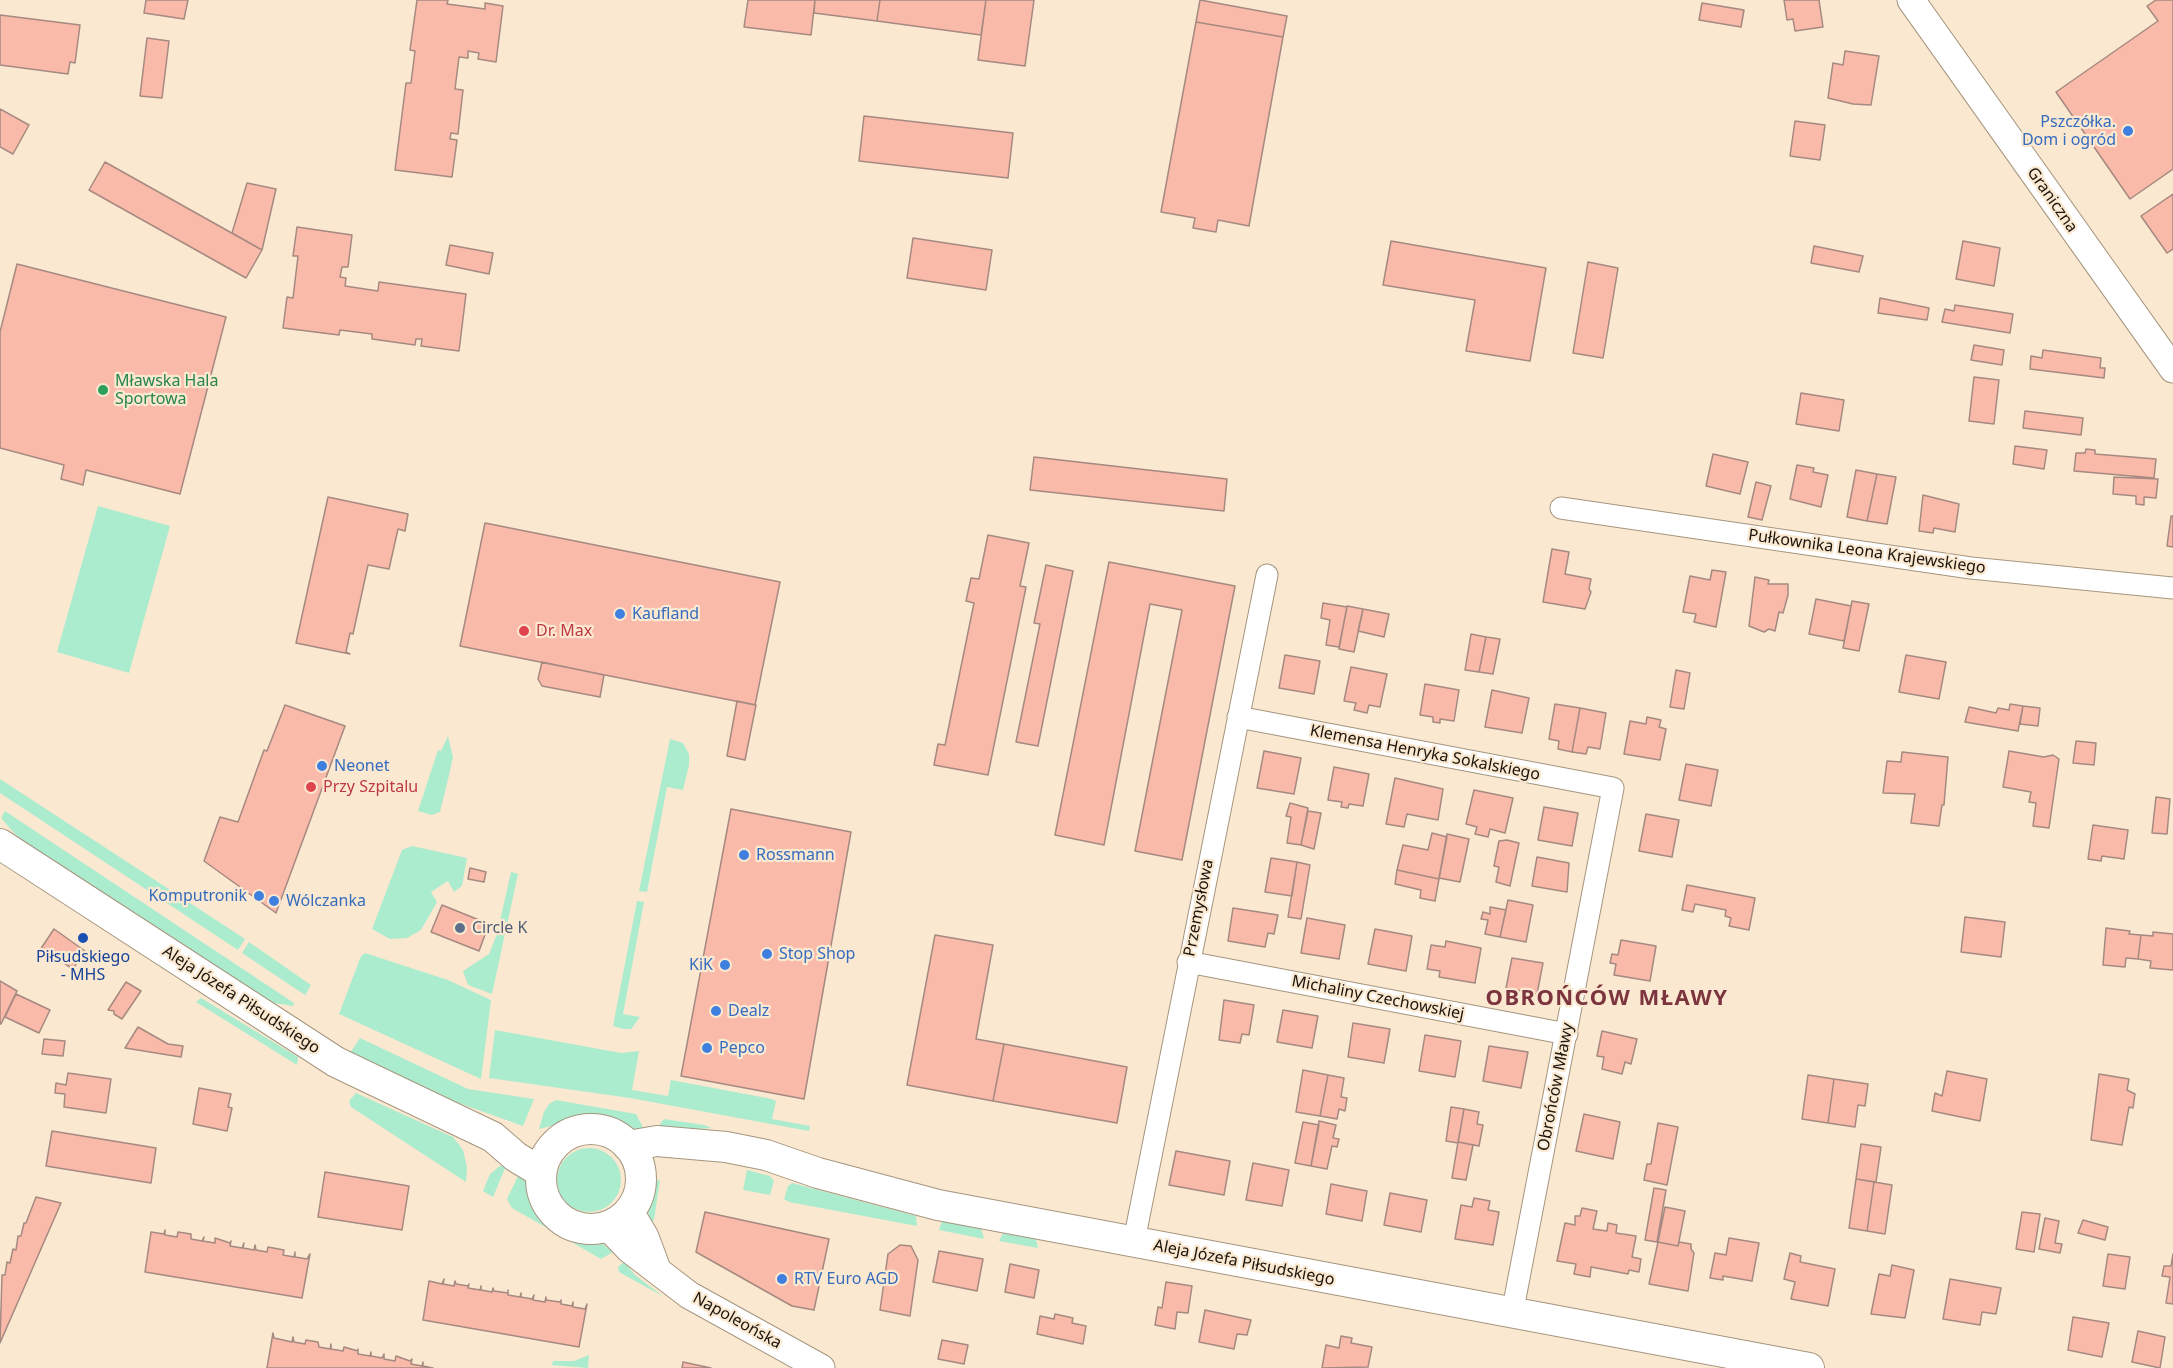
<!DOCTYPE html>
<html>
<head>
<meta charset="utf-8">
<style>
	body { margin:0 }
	canvas { display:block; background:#fae8d0 }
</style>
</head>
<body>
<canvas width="2173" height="1368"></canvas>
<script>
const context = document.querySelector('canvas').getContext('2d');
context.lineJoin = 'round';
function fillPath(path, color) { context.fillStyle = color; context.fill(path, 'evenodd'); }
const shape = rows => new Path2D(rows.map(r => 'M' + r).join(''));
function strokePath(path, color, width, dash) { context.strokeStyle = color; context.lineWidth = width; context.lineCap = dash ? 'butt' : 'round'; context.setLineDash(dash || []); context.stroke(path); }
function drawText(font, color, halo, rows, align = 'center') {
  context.font = font + ' "Noto Sans",sans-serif'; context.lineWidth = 4.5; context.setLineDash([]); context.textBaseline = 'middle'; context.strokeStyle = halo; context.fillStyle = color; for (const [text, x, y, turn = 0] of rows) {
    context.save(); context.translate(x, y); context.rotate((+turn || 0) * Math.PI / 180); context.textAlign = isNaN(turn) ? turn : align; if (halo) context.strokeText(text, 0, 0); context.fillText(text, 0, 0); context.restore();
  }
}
const green = shape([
	[98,506,170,526,129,673,57,652],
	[448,736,453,757,449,775,440,812,432,815,418,811,438,750,441,751],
	[670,739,683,743,689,754,689,765,683,790,667,787,647,892,639,891],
	[0,779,161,884,245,939,238,950,0,793],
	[5,811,294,1003,293,1006,274,1003,37,852,15,834,1,818],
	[412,846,467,858,462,886,454,892,448,881,431,892,437,902,421,930,407,938,390,939,372,929,402,850],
	[511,872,518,874,492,994,468,985,463,971,489,954,497,934],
	[637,901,644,902,623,1014,640,1017,631,1029,623,1029,613,1026],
	[249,942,311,985,305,995,242,953],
	[365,953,448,980,491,1000,481,1079,339,1014,361,956],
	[201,998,298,1057,297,1065,196,1002],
	[495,1030,621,1053,639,1051,632,1090,668,1096,671,1080,772,1099,776,1101,772,1119,810,1126,809,1131,630,1098,489,1078],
	[360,1038,468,1089,534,1099,523,1126,456,1102,350,1053],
	[356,1093,453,1137,463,1150,467,1167,466,1182,351,1107,349,1101],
	[556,1100,636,1114,646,1133,597,1119,571,1121,539,1129,544,1112,549,1104],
	[664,1119,704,1125,712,1128,661,1132,660,1124],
	'557 1180a32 32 0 1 1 64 0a32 32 0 1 1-64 0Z',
	[500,1166,506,1166,493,1197,483,1191,490,1174],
	[747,1170,770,1176,774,1181,770,1195,743,1190],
	[518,1176,526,1181,536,1210,544,1222,574,1239,599,1241,613,1252,601,1259,512,1208,507,1199],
	[660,1179,654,1220,648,1224,649,1193,654,1183],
	[792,1183,916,1216,917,1226,789,1202,784,1199,788,1186],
	[942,1221,981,1228,984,1239,939,1230],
	[1003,1233,1036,1239,1038,1248,999,1241],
	[624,1262,635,1275,664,1297,619,1272,618,1267],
	[589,1355,588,1368,552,1365,553,1361,574,1361]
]);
const building = shape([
	[146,0,188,0,184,19,144,13,146,0],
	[417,0,448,0,447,4,485,9,485,3,503,6,496,62,478,59,479,53,468,51,468,58,459,57,455,89,463,90,458,134,451,133,450,139,457,140,452,177,395,170,406,83,411,83,415,51,410,50,417,0],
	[748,0,815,0,811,35,744,27,748,0],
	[815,0,880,0,877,21,814,13,815,0],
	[880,0,986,0,981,35,877,21,880,0],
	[986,0,1034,0,1025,66,978,60,986,0],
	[1200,0,1287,16,1283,37,1196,22,1200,0],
	[1784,0,1819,0,1823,27,1795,31,1793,19,1787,20,1784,0],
	[2156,0,2173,0,2173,169,2130,199,2056,92,2158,21,2147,6,2156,0],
	[1702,3,1744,10,1741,27,1699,20,1702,3],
	[0,15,80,25,75,63,70,62,68,74,0,65,0,15],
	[1196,22,1283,37,1249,226,1218,220,1216,232,1193,228,1195,218,1161,212,1196,22],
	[147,38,169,41,162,98,140,96,147,38],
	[1845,51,1879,56,1871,105,1853,104,1828,98,1833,63,1843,65,1845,51],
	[0,109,29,125,13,154,0,147,0,109],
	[864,116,1013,133,1008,178,859,161,864,116],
	[1795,121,1825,125,1820,160,1790,156,1795,121],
	[105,162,262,250,246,278,89,190,105,162],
	[247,183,276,189,262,250,232,233,247,183],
	[2173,194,2173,249,2167,253,2141,216,2173,194],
	[297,227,352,235,348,267,342,267,340,277,346,278,345,286,378,291,379,282,466,294,459,351,421,346,422,339,416,339,415,345,372,339,372,334,340,330,339,335,283,328,287,297,293,298,298,256,293,256,297,227],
	[913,238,992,250,986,290,907,278,913,238],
	[1391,241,1546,268,1530,361,1466,351,1475,300,1383,285,1391,241],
	[1963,241,2000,248,1994,286,1956,279,1963,241],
	[450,245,493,253,489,274,446,265,450,245],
	[1814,246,1863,256,1859,272,1811,263,1814,246],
	[1588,262,1618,268,1603,358,1573,353,1588,262],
	[17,264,226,317,180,494,86,470,83,485,61,479,64,465,0,448,0,332,17,264],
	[1880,298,1929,308,1927,320,1878,313,1880,298],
	[1955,305,2013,314,2010,333,1942,322,1945,309,1954,311,1955,305],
	[1974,345,2004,350,2002,365,1971,360,1974,345],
	[2043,350,2101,358,2100,368,2105,368,2104,378,2030,369,2031,356,2042,358,2043,350],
	[1974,377,1999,380,1994,424,1969,421,1974,377],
	[1801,393,1844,400,1839,431,1796,424,1801,393],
	[2025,411,2083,418,2081,435,2023,428,2025,411],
	[2015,446,2047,450,2044,469,2013,464,2015,446],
	[2086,449,2095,450,2095,454,2156,459,2154,478,2074,471,2076,453,2085,453,2086,449],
	[1713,454,1748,462,1740,494,1706,486,1713,454],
	[1034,457,1227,479,1224,511,1030,490,1034,457],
	[1797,465,1814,468,1813,472,1828,475,1821,507,1790,499,1797,465],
	[1856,470,1877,474,1867,521,1847,517,1856,470],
	[1877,474,1896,477,1887,524,1867,521,1877,474],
	[2114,477,2158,479,2156,498,2144,497,2144,505,2136,504,2136,496,2113,494,2114,477],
	[1756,482,1771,486,1762,520,1748,517,1756,482],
	[1923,495,1959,504,1955,532,1934,528,1933,533,1919,531,1923,495],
	[328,497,408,514,405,531,398,529,389,569,368,565,353,634,350,633,346,652,350,654,296,643,328,497],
	[2171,516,2173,516,2173,547,2167,546,2171,516],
	[485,523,780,582,755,705,460,646,485,523],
	[988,535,1029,543,1020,586,1026,587,988,775,934,765,938,744,945,745,974,603,966,601,971,578,979,579,988,535],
	[1552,549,1569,552,1565,574,1591,579,1589,589,1591,592,1585,609,1543,602,1552,549],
	[1109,562,1235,586,1182,860,1135,851,1182,610,1150,604,1104,845,1055,835,1109,562],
	[1046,565,1073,571,1038,746,1016,742,1040,624,1034,623,1046,565],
	[1712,570,1726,572,1716,627,1694,622,1696,614,1683,612,1690,576,1710,580,1712,570],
	[1755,577,1769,580,1768,584,1788,584,1788,595,1783,613,1779,612,1775,631,1769,629,1764,632,1749,626,1755,577],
	[1816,599,1851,606,1844,641,1809,634,1816,599],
	[1852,601,1869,604,1859,651,1843,648,1852,601],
	[1323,603,1347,607,1339,647,1326,645,1330,620,1321,618,1323,603],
	[1347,606,1363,609,1354,652,1339,649,1347,606],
	[1363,609,1389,614,1384,637,1358,631,1363,609],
	[1471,634,1486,637,1479,672,1465,670,1471,634],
	[1486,637,1500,639,1493,674,1479,672,1486,637],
	[1285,655,1320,661,1314,694,1279,688,1285,655],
	[1906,655,1946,662,1939,699,1899,692,1906,655],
	[542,662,604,675,600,697,542,686,538,679,542,662],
	[1351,667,1387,674,1380,707,1369,705,1367,713,1354,710,1356,703,1344,701,1351,667],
	[1676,670,1690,673,1684,709,1670,707,1676,670],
	[1425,684,1459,690,1454,721,1440,719,1440,723,1433,722,1433,717,1420,715,1425,684],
	[1492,690,1529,698,1522,733,1485,727,1492,690],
	[737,701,756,705,745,760,727,756,737,701],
	[1555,704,1580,708,1572,752,1558,749,1559,741,1549,739,1555,704],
	[2010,704,2023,706,2018,731,1965,722,1969,707,1996,713,1998,708,2009,710,2010,704],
	[285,705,345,726,276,913,204,861,220,817,238,822,264,750,267,751,285,705],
	[2023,706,2040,708,2038,726,2020,724,2023,706],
	[1580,708,1606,713,1600,749,1588,747,1586,754,1572,752,1580,708],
	[1647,717,1661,720,1659,727,1666,729,1660,760,1624,754,1630,721,1646,724,1647,717],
	[2076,741,2096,743,2094,765,2073,763,2076,741],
	[1264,751,1301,758,1294,794,1257,788,1264,751],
	[2009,751,2044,757,2053,755,2059,759,2049,828,2033,826,2036,803,2029,802,2031,792,2003,787,2009,751],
	[1902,752,1948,757,1944,805,1942,805,1939,826,1911,823,1915,794,1883,793,1887,761,1901,762,1902,752],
	[1686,764,1718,770,1711,806,1679,800,1686,764],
	[1334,767,1369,774,1363,806,1349,804,1348,808,1341,807,1342,802,1328,800,1334,767],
	[1395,778,1443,789,1438,820,1407,814,1404,827,1386,824,1395,778],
	[1474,790,1513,798,1505,833,1490,829,1488,837,1475,834,1477,827,1466,824,1474,790],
	[2156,797,2170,799,2167,834,2152,833,2156,797],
	[1290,803,1308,808,1301,845,1287,843,1291,817,1286,816,1290,803],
	[1544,807,1578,813,1572,846,1538,840,1544,807],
	[731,809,851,832,804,1099,681,1076,731,809],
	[1308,811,1321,813,1314,849,1301,845,1308,811],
	[1646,814,1679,820,1672,857,1639,851,1646,814],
	[2093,825,2128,830,2124,859,2102,856,2101,861,2088,859,2093,825],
	[1432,833,1447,837,1439,879,1397,870,1403,845,1428,850,1432,833],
	[1447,834,1469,839,1460,882,1439,878,1447,834],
	[1507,840,1519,843,1510,886,1496,882,1499,867,1494,866,1499,841,1507,840],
	[1537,857,1569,863,1567,892,1532,886,1537,857],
	[1271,858,1297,862,1292,896,1265,892,1271,858],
	[1297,862,1310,865,1301,919,1288,917,1297,862],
	[470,868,486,872,484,882,468,879,470,868],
	[1397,870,1439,879,1435,901,1420,898,1421,890,1395,884,1397,870],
	[1687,885,1755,898,1749,930,1729,926,1731,918,1725,916,1726,910,1695,904,1693,912,1682,910,1687,885],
	[1508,900,1533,905,1526,942,1500,937,1508,900],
	[442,905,489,924,479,951,431,932,442,905],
	[1490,907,1506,910,1500,937,1485,934,1488,920,1481,919,1483,912,1490,914,1490,907],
	[1233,908,1278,915,1274,934,1268,933,1265,947,1228,941,1233,908],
	[1965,917,2005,922,2001,957,1961,952,1965,917],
	[1307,918,1345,925,1339,959,1301,953,1307,918],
	[2106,928,2130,931,2129,934,2141,935,2138,959,2126,958,2125,967,2103,965,2106,928],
	[54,929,85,951,73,969,53,956,49,961,38,953,54,929],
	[1375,929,1412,936,1406,971,1368,964,1375,929],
	[2153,932,2173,934,2173,970,2150,968,2151,961,2138,959,2141,935,2153,936,2153,932],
	[935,935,993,945,976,1039,1004,1044,993,1101,907,1085,935,935],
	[1621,940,1656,946,1650,981,1614,975,1616,964,1610,963,1612,954,1618,955,1621,940],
	[1446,941,1481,948,1475,983,1439,977,1440,971,1427,969,1431,945,1445,947,1446,941],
	[1512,958,1543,963,1537,994,1506,988,1512,958],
	[0,981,17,991,1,1024,0,1024,0,981],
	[126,982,141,991,122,1019,114,1014,114,1011,108,1010,126,982],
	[16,994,50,1010,39,1033,5,1017,16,994],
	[1224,1000,1254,1005,1249,1035,1242,1034,1240,1043,1219,1040,1224,1000],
	[1283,1010,1318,1016,1312,1048,1277,1042,1283,1010],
	[1353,1023,1390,1029,1384,1063,1348,1057,1353,1023],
	[138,1027,168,1044,183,1046,181,1057,125,1048,138,1027],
	[1602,1031,1637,1039,1631,1064,1625,1062,1622,1074,1602,1069,1604,1057,1597,1056,1602,1031],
	[1425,1035,1461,1041,1455,1077,1419,1071,1425,1035],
	[44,1039,65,1041,63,1056,42,1054,44,1039],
	[1004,1044,1127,1067,1117,1123,993,1101,1004,1044],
	[1489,1046,1528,1052,1521,1088,1483,1081,1489,1046],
	[1303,1070,1328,1075,1320,1116,1296,1112,1303,1070],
	[1947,1071,1987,1079,1980,1121,1932,1111,1935,1093,1942,1096,1947,1071],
	[68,1073,111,1079,106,1113,64,1107,65,1094,55,1093,56,1083,66,1085,68,1073],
	[2099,1074,2129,1079,2127,1090,2135,1094,2133,1108,2129,1107,2122,1145,2091,1140,2099,1074],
	[1328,1075,1344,1078,1341,1097,1347,1098,1345,1111,1339,1109,1337,1119,1320,1116,1328,1075],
	[1808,1075,1834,1079,1828,1123,1802,1119,1808,1075],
	[1834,1079,1868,1084,1865,1106,1858,1105,1855,1127,1828,1123,1834,1079],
	[199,1088,231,1094,228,1107,232,1108,227,1131,193,1124,199,1088],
	[1451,1107,1464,1109,1458,1143,1446,1141,1451,1107],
	[1464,1109,1479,1112,1477,1124,1483,1125,1479,1146,1458,1142,1464,1109],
	[1584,1114,1620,1122,1613,1159,1576,1151,1584,1114],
	[1319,1121,1336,1125,1333,1138,1339,1139,1337,1147,1332,1146,1327,1169,1311,1166,1319,1121],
	[1303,1122,1319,1125,1311,1166,1295,1163,1303,1122],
	[1658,1123,1678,1127,1667,1185,1644,1180,1647,1164,1651,1164,1658,1123],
	[52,1131,156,1148,151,1183,46,1166,52,1131],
	[1458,1142,1473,1145,1466,1180,1452,1178,1458,1142],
	[1861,1144,1881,1147,1876,1182,1856,1179,1861,1144],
	[1176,1151,1230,1161,1224,1195,1169,1185,1176,1151],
	[1253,1163,1289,1170,1282,1206,1246,1200,1253,1163],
	[325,1172,409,1186,402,1230,318,1217,325,1172],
	[1856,1179,1874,1182,1867,1231,1849,1228,1856,1179],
	[1874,1182,1892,1185,1885,1234,1867,1231,1874,1182],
	[1331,1184,1367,1191,1362,1221,1326,1214,1331,1184],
	[1654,1188,1666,1190,1657,1242,1645,1240,1654,1188],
	[1390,1193,1427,1200,1421,1232,1384,1225,1390,1193],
	[36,1197,61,1203,0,1343,2,1275,5,1275,7,1262,10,1263,13,1249,16,1250,18,1236,21,1236,24,1223,26,1223,36,1197],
	[1474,1198,1490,1201,1488,1210,1499,1212,1493,1245,1455,1239,1461,1205,1472,1207,1474,1198],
	[1665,1207,1685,1211,1678,1246,1658,1242,1665,1207],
	[1582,1208,1597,1211,1593,1229,1607,1231,1608,1223,1617,1225,1616,1233,1636,1236,1632,1257,1641,1259,1639,1272,1629,1270,1628,1274,1591,1267,1590,1277,1574,1274,1576,1264,1557,1261,1565,1223,1575,1225,1575,1216,1580,1216,1582,1208],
	[705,1212,829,1239,814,1310,792,1306,696,1252,705,1212],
	[2022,1212,2040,1214,2034,1252,2016,1249,2022,1212],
	[2045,1218,2059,1221,2055,1243,2062,1244,2060,1253,2039,1249,2045,1218],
	[2083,1220,2108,1227,2105,1240,2078,1233,2083,1220],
	[165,1230,165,1235,177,1237,178,1232,191,1234,191,1239,202,1241,204,1237,203,1241,215,1243,215,1238,230,1243,231,1241,230,1246,242,1248,244,1243,243,1248,254,1250,255,1245,256,1250,267,1252,268,1247,284,1250,283,1255,294,1257,295,1252,295,1257,307,1259,310,1254,302,1298,145,1272,151,1232,164,1234,165,1230],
	[1729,1238,1759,1243,1752,1281,1723,1276,1723,1280,1710,1278,1715,1253,1726,1255,1729,1238],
	[1658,1242,1678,1246,1679,1242,1691,1244,1691,1249,1694,1253,1688,1291,1649,1284,1658,1242],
	[900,1245,911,1246,918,1260,910,1316,880,1310,888,1254,900,1245],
	[939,1251,983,1259,977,1291,933,1282,939,1251],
	[1790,1253,1801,1256,1800,1262,1835,1269,1828,1306,1791,1299,1795,1282,1784,1279,1790,1253],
	[2108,1254,2130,1257,2125,1289,2103,1286,2108,1254],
	[2173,1254,2173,1304,2166,1303,2170,1277,2162,1276,2164,1266,2171,1266,2173,1254],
	[1010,1264,1039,1270,1034,1298,1005,1292,1010,1264],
	[1892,1265,1914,1270,1905,1318,1871,1314,1879,1274,1890,1276,1892,1265],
	[444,1279,443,1284,454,1286,455,1281,456,1284,468,1286,469,1284,468,1288,480,1290,481,1286,481,1290,492,1292,493,1288,494,1291,508,1293,508,1290,508,1295,520,1297,521,1293,521,1297,532,1299,534,1295,533,1300,545,1302,546,1297,546,1300,560,1302,561,1300,561,1304,572,1306,573,1302,573,1307,585,1309,587,1304,579,1347,423,1320,429,1281,442,1284,444,1279],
	[1950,1279,2001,1288,1996,1314,1982,1312,1980,1325,1943,1319,1950,1279],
	[1166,1282,1192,1286,1188,1313,1177,1312,1175,1329,1155,1325,1158,1307,1162,1308,1166,1282],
	[1205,1310,1251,1320,1247,1335,1237,1334,1234,1349,1199,1342,1205,1310],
	[1055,1314,1073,1318,1072,1323,1086,1326,1083,1344,1037,1334,1040,1316,1054,1319,1055,1314],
	[2073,1317,2109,1323,2102,1357,2068,1350,2073,1317],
	[2138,1331,2165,1337,2160,1368,2132,1362,2138,1331],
	[273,1333,274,1338,292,1342,293,1337,294,1342,305,1344,306,1340,318,1342,319,1347,330,1349,331,1344,331,1349,343,1351,344,1347,358,1351,358,1349,358,1354,370,1356,371,1352,371,1356,382,1358,384,1354,384,1359,395,1361,396,1356,410,1361,412,1359,411,1364,422,1366,423,1362,423,1366,433,1368,267,1368,273,1333],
	[1341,1336,1352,1338,1351,1343,1372,1347,1368,1367,1322,1368,1326,1345,1339,1348,1341,1336],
	[942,1340,968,1345,964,1364,938,1359,942,1340],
	[683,1362,711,1368,682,1368,683,1362]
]);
const minor = shape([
	[1561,508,1971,568,2173,588],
	[1238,717,1613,788,1512,1314],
	[1188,962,1567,1034],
	[1134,1241,1267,575]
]);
const tertiary = shape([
	[1911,0,2173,369],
	[629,1210,645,1237,657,1269],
	[607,1226,629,1249,689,1295,821,1368]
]);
const secondary = shape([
	[0,844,336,1062,493,1137,516,1157,541,1172],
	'541 1179a50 50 0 1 1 100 0a50 50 0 1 1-100 0Z',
	[628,1146,657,1141,726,1147,766,1155,818,1173,938,1205,1809,1368]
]);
const markers = [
	[2128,131,6,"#3f7fe0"],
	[103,390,6,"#2e9e5b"],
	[620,614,6,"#3f7fe0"],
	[524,631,6,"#e0444e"],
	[322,766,6,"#3f7fe0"],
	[311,787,6,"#e0444e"],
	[744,855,6,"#3f7fe0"],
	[259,896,6,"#3f7fe0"],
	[274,901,6,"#3f7fe0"],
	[460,928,6,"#5c6f8a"],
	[83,938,6,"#1a4fb4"],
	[767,954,6,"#3f7fe0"],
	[725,965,6,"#3f7fe0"],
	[716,1011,6,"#3f7fe0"],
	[707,1048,6,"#3f7fe0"],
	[782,1279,6,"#3f7fe0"]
];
const shopNames = [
	["Pszczółka.",2116,122,"right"],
	["Dom i ogród",2116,140,"right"],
	["Kaufland",632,614],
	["Neonet",334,766],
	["Rossmann",756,855],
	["Komputronik",247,896,"right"],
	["Wólczanka",286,901],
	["Stop Shop",779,954],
	["KiK",713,965,"right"],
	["Dealz",728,1011],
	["Pepco",719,1048],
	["RTV Euro AGD",794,1279]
];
const streetNames = [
	["Graniczna",2052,200,55],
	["Pułkownika Leona Krajewskiego",1867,552,8],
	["Klemensa Henryka Sokalskiego",1425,753,11],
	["Przemysłowa",1199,908,-79],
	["Michaliny Czechowskiej",1378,998,11],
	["Aleja Józefa Piłsudskiego",241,1000,33],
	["Obrońców Mławy",1556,1087,-79],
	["Aleja Józefa Piłsudskiego",1244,1263,11],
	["Napoleońska",737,1321,29]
];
const leisureNames = [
	["Mławska Hala",115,381],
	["Sportowa",115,399]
];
const healthNames = [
	["Dr. Max",536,631],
	["Przy Szpitalu",323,787]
];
const serviceNames = [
	["Circle K",472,928]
];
const transitNames = [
	["Piłsudskiego",83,957],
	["- MHS",83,975]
];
const districtNames = [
	["OBROŃCÓW MŁAWY",1607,999]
];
fillPath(green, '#acecce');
fillPath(building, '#f9baa9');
strokePath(building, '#a68981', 1.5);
strokePath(minor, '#a6967f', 23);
strokePath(tertiary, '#a6967f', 29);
strokePath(secondary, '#a6967f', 32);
strokePath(minor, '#fff', 21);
strokePath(tertiary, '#fff', 27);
strokePath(secondary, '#fff', 30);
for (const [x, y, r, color] of markers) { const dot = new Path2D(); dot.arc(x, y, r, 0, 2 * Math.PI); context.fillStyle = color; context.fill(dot); strokePath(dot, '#fae8d0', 2); }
drawText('16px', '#366cbe', '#fae8d0', shopNames, 'left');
drawText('16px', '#1a140c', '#fae8d0', streetNames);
drawText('16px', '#27864d', '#fae8d0', leisureNames, 'left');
drawText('16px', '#be3a42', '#fae8d0', healthNames, 'left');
drawText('16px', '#4e5e75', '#fae8d0', serviceNames, 'left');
drawText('16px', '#164399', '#fae8d0', transitNames);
context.letterSpacing = '1.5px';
drawText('bold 22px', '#7c343e', '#fae8d0', districtNames);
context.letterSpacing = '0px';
</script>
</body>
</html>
